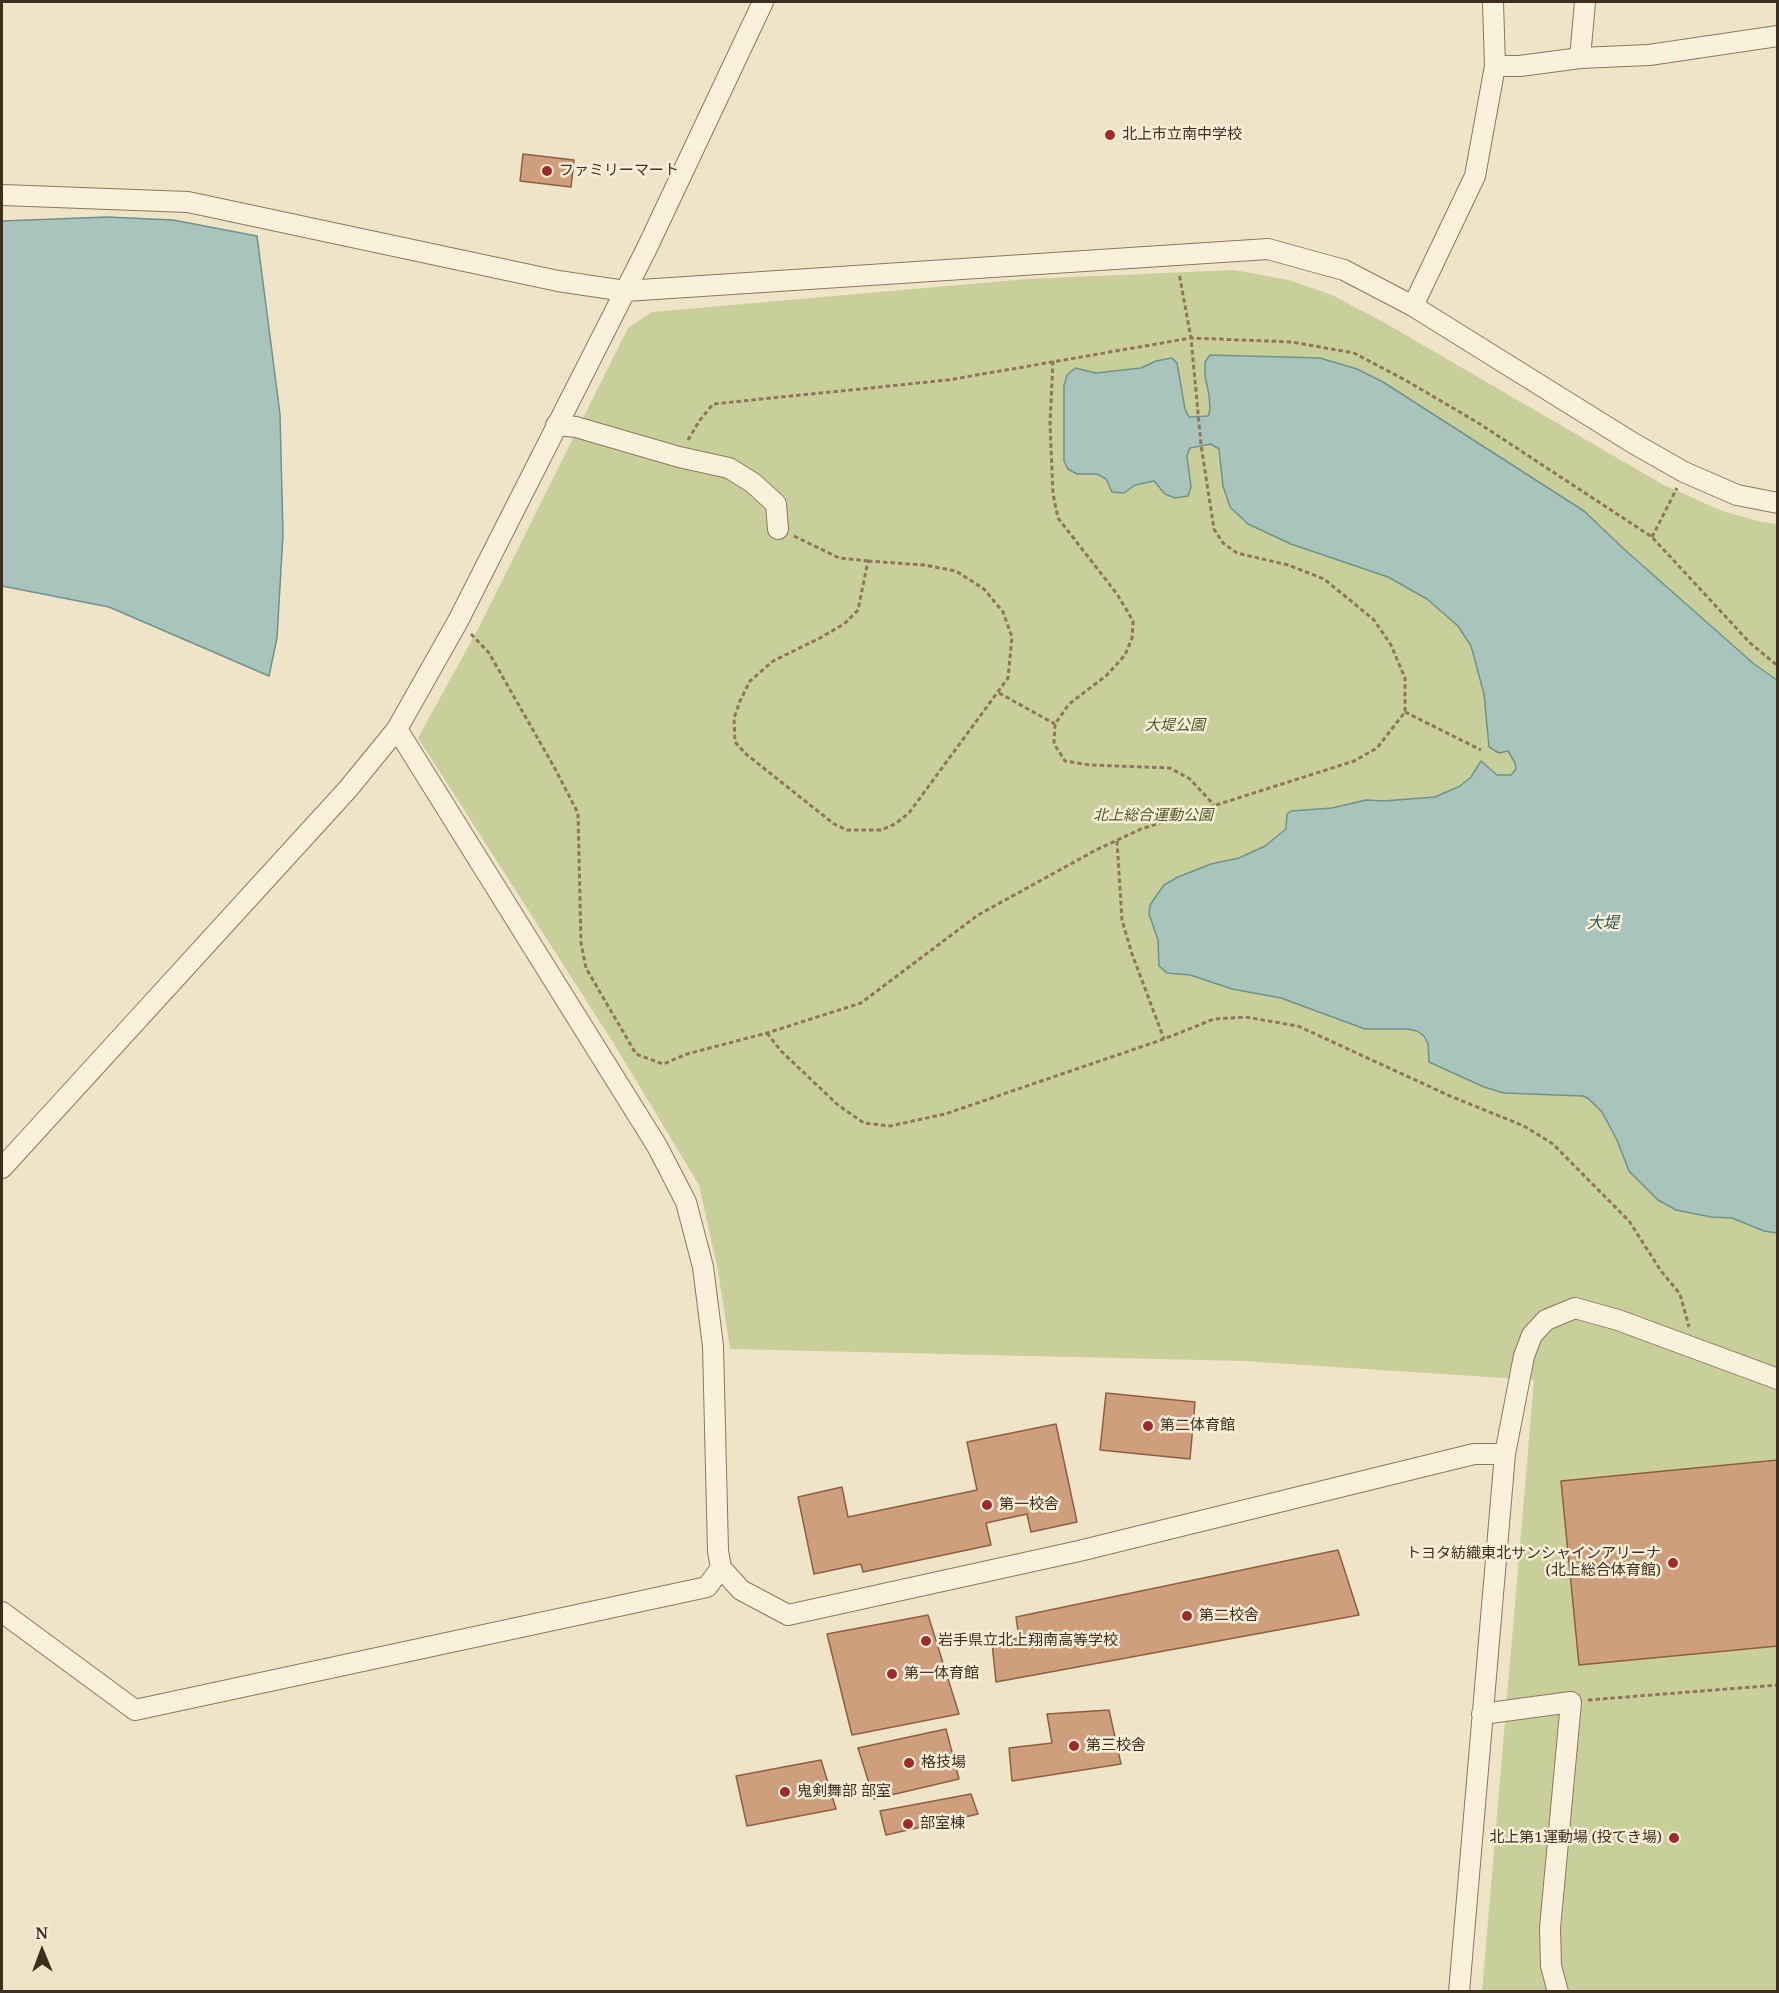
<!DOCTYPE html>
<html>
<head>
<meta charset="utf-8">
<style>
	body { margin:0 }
	#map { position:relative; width:1779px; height:1993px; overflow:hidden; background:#f0e4c8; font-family:"Noto Serif",serif }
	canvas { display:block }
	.frame { position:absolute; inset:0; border:3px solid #3d2e20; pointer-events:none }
	.north { position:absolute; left:12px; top:1921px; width:60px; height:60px; -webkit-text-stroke:4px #f7eed8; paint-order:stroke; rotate:359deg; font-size:16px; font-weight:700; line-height:24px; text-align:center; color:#3d2e20 }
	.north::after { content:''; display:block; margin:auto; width:21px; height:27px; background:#3d2e20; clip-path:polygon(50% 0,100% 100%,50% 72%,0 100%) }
</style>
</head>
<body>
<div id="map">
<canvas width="1779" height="1993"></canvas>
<div class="frame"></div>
<div class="north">N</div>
</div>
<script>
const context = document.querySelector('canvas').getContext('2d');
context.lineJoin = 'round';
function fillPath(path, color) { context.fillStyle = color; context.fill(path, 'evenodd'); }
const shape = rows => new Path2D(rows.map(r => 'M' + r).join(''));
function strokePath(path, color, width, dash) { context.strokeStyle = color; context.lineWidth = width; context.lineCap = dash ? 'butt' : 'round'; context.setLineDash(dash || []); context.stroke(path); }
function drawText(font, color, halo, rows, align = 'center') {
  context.font = font + ' "Noto Serif","Noto Sans JP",serif'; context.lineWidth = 5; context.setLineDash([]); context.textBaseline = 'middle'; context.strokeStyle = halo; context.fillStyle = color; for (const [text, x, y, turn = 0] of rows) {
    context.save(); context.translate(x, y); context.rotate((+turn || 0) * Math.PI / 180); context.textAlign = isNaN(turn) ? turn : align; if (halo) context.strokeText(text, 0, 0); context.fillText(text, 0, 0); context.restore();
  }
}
const green = shape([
	[1234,270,1289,280,1332,295,1385,323,1662,484,1722,511,1762,522,1777,524,1777,1991,1482,1991,1534,1380,1243,1361,730,1349,718,1271,699,1185,614,1044,418,738,479,627,628,328,652,312,1027,279]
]);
const water = shape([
	[107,217,173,220,257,236,280,414,283,534,277,638,269,676,109,607,2,586,2,221,107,217],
	[1210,355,1320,358,1357,369,1383,382,1584,511,1625,550,1754,664,1777,680,1777,1233,1764,1231,1732,1218,1711,1217,1676,1210,1658,1200,1629,1171,1617,1140,1602,1112,1589,1099,1583,1096,1504,1093,1484,1087,1429,1062,1428,1044,1424,1036,1417,1031,1408,1029,1365,1029,1281,998,1232,989,1190,975,1167,973,1159,966,1158,940,1149,914,1150,905,1164,885,1178,877,1211,864,1239,858,1265,846,1286,829,1287,814,1291,811,1332,808,1366,800,1383,801,1435,797,1460,786,1471,777,1481,761,1497,775,1511,775,1516,769,1515,763,1508,751,1499,753,1489,747,1484,694,1471,646,1458,626,1427,599,1388,577,1291,544,1248,524,1230,507,1223,486,1219,449,1211,444,1190,448,1187,456,1191,487,1188,496,1175,498,1165,494,1154,481,1135,485,1124,493,1112,492,1106,479,1097,474,1077,474,1068,469,1064,461,1064,386,1067,375,1075,368,1096,373,1141,368,1156,361,1172,358,1177,363,1185,409,1189,417,1208,416,1210,410,1209,395,1205,376,1205,362,1210,355]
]);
const building = shape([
	[523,154,574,160,571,187,520,181,523,154],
	[1106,1393,1195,1402,1190,1459,1100,1450,1106,1393],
	[1056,1424,1077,1522,1031,1532,1027,1514,986,1523,991,1545,863,1572,861,1564,814,1574,798,1497,842,1487,848,1517,977,1490,967,1442,1056,1424],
	[1778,1460,1778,1646,1579,1665,1561,1481,1778,1460],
	[1338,1550,1359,1615,996,1682,992,1643,1019,1638,1016,1617,1338,1550],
	[928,1615,959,1714,852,1735,827,1634,928,1615],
	[1109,1710,1121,1764,1012,1781,1009,1748,1052,1743,1047,1714,1109,1710],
	[946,1729,959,1779,874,1799,858,1748,946,1729],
	[821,1760,836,1809,747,1826,736,1776,821,1760],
	[971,1794,978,1814,886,1835,880,1811,971,1794]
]);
const path = shape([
	[1053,361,1050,424,1053,494,1058,518,1117,594,1133,621,1132,638,1125,655,1107,675,1069,704,1055,724,1054,744,1065,761,1090,765,1170,768,1190,779,1214,805],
	[688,440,700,420,713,404,948,380,1191,338,1292,342,1354,353,1407,381,1480,424,1652,537,1750,643,1778,666],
	[794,536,839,558,868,561],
	[1652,537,1677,488],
	[868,561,924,565,956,571,984,589,1003,612,1012,637,1008,678,909,813,895,824,881,830,847,830,834,824,746,754,735,742,734,718,740,701,750,681,773,661,820,638,844,624,858,610,868,561],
	[471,634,489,653,553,765,578,813,581,943,586,968,636,1054,663,1064,687,1054,767,1033,861,1003,978,915,1096,850,1141,829,1354,761,1377,748,1405,712,1405,678,1391,645,1374,620,1345,596,1324,579,1288,565,1237,553,1223,543,1214,529,1201,445,1191,338,1179,273],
	[999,693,1055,724],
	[1405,712,1481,750],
	[1117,841,1122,920,1132,954,1164,1039],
	[767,1033,781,1051,838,1105,864,1123,890,1126,945,1114,1164,1039,1214,1019,1245,1017,1298,1026,1450,1096,1524,1126,1553,1144,1629,1221,1661,1271,1680,1294,1689,1327],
	[1588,1700,1778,1685]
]);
const minor = shape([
	[1580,58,1585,2],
	[1495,66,1520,66,1580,58,1649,55,1778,36],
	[2,195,188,202,558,281,625,291,1268,249,1344,270,1413,306,1633,443,1684,472,1737,495,1778,503],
	[1413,306,1475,176,1495,66,1493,2],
	[556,425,576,427,679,457,729,468,753,483,776,504,778,529],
	[397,729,657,1146,686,1202,703,1267,713,1346,718,1551,721,1568,741,1590,788,1615,1079,1551,1474,1454,1505,1454],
	[2,1168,348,789,397,729,458,621,646,250,763,2],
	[2,1612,135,1710,707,1587,721,1568],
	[1482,1714,1571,1702,1550,1928,1551,1966,1558,1992],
	[1459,1992,1505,1454,1524,1356,1532,1335,1546,1320,1575,1308,1618,1320,1778,1379]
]);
const markers = [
	[1110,135,6,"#9e2a2b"],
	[547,171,6,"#9e2a2b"],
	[1148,1426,6,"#9e2a2b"],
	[987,1505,6,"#9e2a2b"],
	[1673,1563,6,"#9e2a2b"],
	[1187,1616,6,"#9e2a2b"],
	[926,1641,6,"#9e2a2b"],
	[892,1674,6,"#9e2a2b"],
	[1074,1746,6,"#9e2a2b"],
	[909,1763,6,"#9e2a2b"],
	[785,1792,6,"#9e2a2b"],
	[908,1824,6,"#9e2a2b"],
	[1674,1838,6,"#9e2a2b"]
];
const poiNames = [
	["北上市立南中学校",1122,135],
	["ファミリーマート",559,171],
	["第二体育館",1160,1426],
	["第一校舎",999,1505],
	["トヨタ紡織東北サンシャインアリーナ",1661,1554,"right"],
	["(北上総合体育館)",1661,1571,"right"],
	["第二校舎",1199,1616],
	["岩手県立北上翔南高等学校",938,1641],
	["第一体育館",904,1674],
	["第三校舎",1086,1746],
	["格技場",921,1763],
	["鬼剣舞部 部室",797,1792],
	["部室棟",920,1824],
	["北上第1運動場 (投てき場)",1662,1838,"right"]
];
const parkNames = [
	["大堤公園",1175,726],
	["北上総合運動公園",1153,816]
];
const waterNames = [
	["大堤",1603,923]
];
fillPath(green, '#c9cf9b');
fillPath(water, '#a9c4bc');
strokePath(water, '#6f938a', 1.5);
fillPath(building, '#cf9f7d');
strokePath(building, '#8d5f41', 1.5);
strokePath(minor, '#8d765c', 22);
strokePath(path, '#8d765c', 3, [4.5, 3]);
strokePath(minor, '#faf1dc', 20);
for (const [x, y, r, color] of markers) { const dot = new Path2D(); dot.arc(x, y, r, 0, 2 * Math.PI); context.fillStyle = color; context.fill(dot); strokePath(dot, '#f7eed8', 2); }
drawText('15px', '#3d2e20', '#f7eed8', poiNames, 'left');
drawText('italic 15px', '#4d5a26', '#f7eed8', parkNames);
drawText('italic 16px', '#2f5d5a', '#f7eed8', waterNames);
</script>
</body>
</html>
